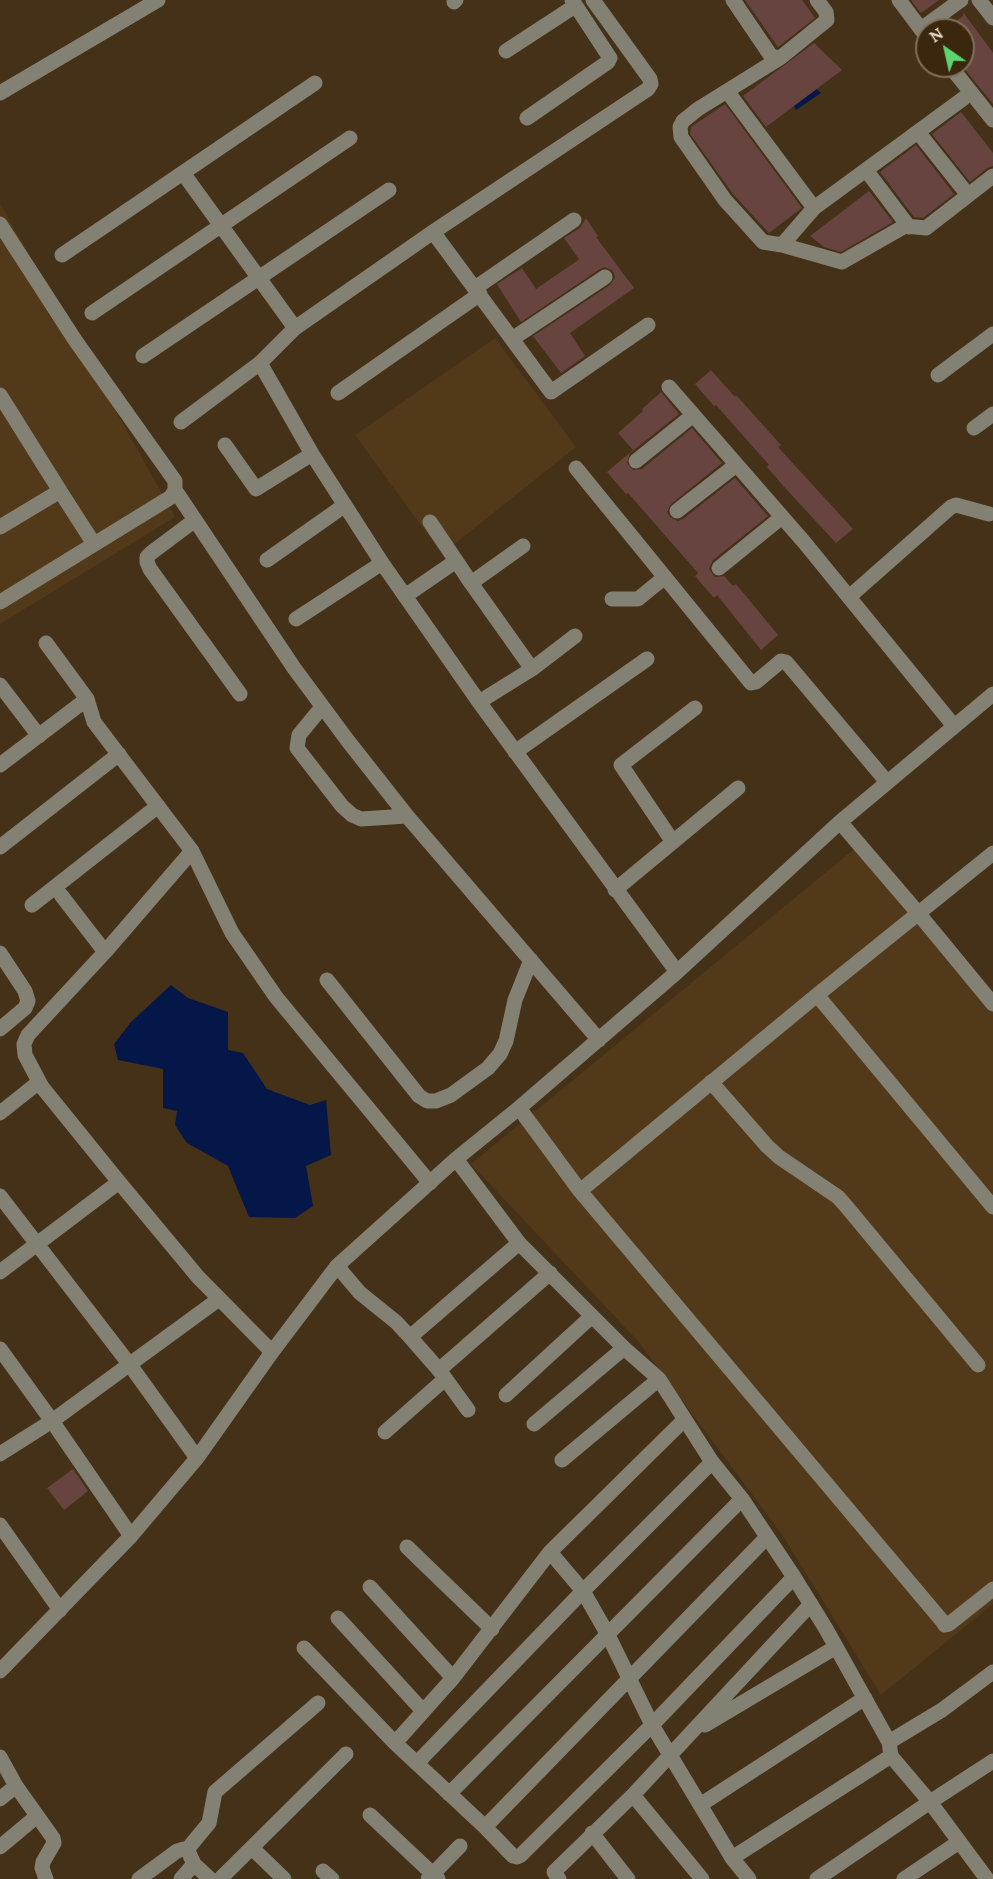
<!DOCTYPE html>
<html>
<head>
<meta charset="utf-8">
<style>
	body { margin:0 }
	#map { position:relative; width:993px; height:1879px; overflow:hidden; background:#453117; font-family:Lora,serif }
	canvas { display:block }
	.north { position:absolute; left:915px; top:18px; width:60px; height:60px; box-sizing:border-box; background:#3a270d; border:2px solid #806f5a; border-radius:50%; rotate:326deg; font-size:16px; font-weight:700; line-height:24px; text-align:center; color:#e9dccd }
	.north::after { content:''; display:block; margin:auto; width:21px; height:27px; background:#5ad56f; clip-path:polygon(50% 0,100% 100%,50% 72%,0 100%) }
</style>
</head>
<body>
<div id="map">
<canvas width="993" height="1879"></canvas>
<div class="north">N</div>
</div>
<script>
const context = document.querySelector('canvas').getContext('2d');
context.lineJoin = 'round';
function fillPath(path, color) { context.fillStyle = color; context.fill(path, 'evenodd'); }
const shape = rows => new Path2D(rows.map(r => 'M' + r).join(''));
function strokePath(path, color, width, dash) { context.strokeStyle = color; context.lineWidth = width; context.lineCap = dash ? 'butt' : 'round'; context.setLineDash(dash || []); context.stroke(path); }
const built = shape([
	[0,203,175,517,0,624],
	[495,338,576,447,442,554,355,435],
	[864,841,993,992,993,1604,881,1695,783,1536,638,1341,471,1164]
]);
const water = shape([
	[809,82,821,93,796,110,793,104],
	[171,985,188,998,228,1012,228,1050,243,1053,267,1089,310,1105,326,1100,331,1155,306,1166,313,1206,295,1218,249,1217,228,1166,187,1143,175,1125,177,1111,163,1108,163,1069,118,1060,114,1044,131,1022]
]);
const building = shape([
	[745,0,802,0,815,18,778,47],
	[911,0,939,0,921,13],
	[963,12,993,53,993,104,963,67,963,30,944,30,963,16],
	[814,43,842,70,766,127,743,96],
	[725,104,802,208,769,233,733,194,690,134,691,127],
	[961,112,993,153,993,166,987,168,970,182,932,134],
	[916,145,954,194,923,218,914,217,880,172],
	[869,191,893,222,841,252,824,247,810,236],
	[586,218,598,236,596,237,634,288,570,333,585,356,561,373,533,336,610,285,615,277,613,271,605,267,600,269,521,322,497,284,522,268,536,289,577,261,579,259,564,238,580,228],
	[711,370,735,397,736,395,781,445,778,447,853,529,836,543,786,489,767,467,769,465,716,405,714,406,695,384],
	[661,392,679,414,630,453,627,463,633,470,642,469,692,428,722,463,671,504,667,512,670,517,678,521,683,519,735,478,768,516,713,560,709,569,715,577,724,576,733,586,736,584,778,635,761,650,717,595,714,598,695,576,698,573,628,493,626,494,607,472,633,450,618,433,643,411,642,409],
	[73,1469,88,1491,64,1510,47,1488]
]);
const minor = shape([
	[733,0,771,56,780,58,698,109,683,121,680,127,681,137,725,200,763,242,782,245,842,262,905,226,926,228,993,176],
	[899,0,926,36],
	[979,0,993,18],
	[454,2,456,0],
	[921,29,961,0],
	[506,51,575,6],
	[780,58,827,20,826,12,817,0],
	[950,66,993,120],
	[727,91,814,208,782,245],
	[0,93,158,0],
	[527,118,608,62,610,58,572,0],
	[918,132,968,195],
	[866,170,909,227],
	[814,208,964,98],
	[0,224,75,340,175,481,175,490,171,497,0,602],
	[433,232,551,392,648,325],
	[62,255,315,83],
	[475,288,574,220],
	[92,313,350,138],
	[295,328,433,232,648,89,651,84,650,79,593,0],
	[512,339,605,277],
	[143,356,389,190],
	[260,363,312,454,382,563,479,702,677,972],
	[938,375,993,334],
	[669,387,804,542,954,726],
	[338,393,480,294],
	[0,395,60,491,0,527],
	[181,422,260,363,295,328,183,173],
	[974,428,993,414],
	[225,445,256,489,312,454],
	[636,461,692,416],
	[576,468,751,683,756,682,781,661,786,662,887,782],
	[175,490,294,668,348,741,407,816,599,1040],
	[60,491,94,544],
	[677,511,736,465],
	[195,520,151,553,147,557,147,562,150,569,240,694],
	[430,522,471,583],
	[523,546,471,583,532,669],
	[267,560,345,505],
	[719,568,782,517],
	[405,596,456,561],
	[849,597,951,507,956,505,989,514],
	[612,599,638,599,665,577],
	[296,619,382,563],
	[46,643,87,699,94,722,192,851],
	[0,685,39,736],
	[479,702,532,669,575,636],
	[322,707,299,735,297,748,342,806,352,815,361,819,407,816],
	[515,752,647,659],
	[0,765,87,699],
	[840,822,918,913,993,1004],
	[673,842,621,765,695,708],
	[0,847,119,754],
	[615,890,738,788],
	[61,895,105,952],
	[32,905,158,806],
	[0,953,25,991,28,1001,25,1008,0,1029],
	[327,980,419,1096,427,1101,436,1101,451,1095,488,1068,500,1054,506,1041,515,1000,531,960],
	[817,995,993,853],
	[711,1082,767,1146,779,1157,838,1197,846,1206,978,1365],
	[519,1108,580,1191,943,1622,945,1625,949,1624,993,1589],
	[0,1113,39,1082],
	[456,1159,519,1243,624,1348,659,1379,712,1462,742,1499,794,1577,826,1629,889,1742,942,1710,993,1672],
	[580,1191,817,995,993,1207],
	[0,1196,130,1365,197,1458],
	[337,1266,360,1293,396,1322,410,1337,439,1370,468,1410],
	[0,1272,119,1182],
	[410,1337,519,1243],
	[0,1349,52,1421,131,1536],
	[272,1352,198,1277,119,1182,42,1087,25,1055,24,1044,28,1035,105,952,192,851,232,933,276,997,430,1183],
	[439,1370,550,1273],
	[506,1395,592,1316],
	[534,1424,624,1348],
	[385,1432,445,1379],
	[0,1454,52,1421,219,1299],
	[562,1460,659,1379],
	[712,1462,583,1591,608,1635,652,1725,732,1858,749,1879],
	[0,1525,60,1610],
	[407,1547,492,1629],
	[370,1587,453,1678],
	[338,1618,423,1711],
	[304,1648,395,1743,485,1827,513,1856,517,1857,521,1855,652,1725,794,1577],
	[0,1671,131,1536,197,1458,272,1352,337,1266,456,1159,519,1108,677,972,840,822,993,694],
	[705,1725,836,1647],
	[395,1743,453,1678,550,1552,684,1420],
	[0,1757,16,1786,53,1838,54,1843,43,1862,42,1868,46,1879],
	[417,1763,583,1591,550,1552],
	[449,1794,742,1499],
	[633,1795,702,1879],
	[0,1799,16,1786],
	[700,1805,865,1698],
	[370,1815,438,1879],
	[485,1827,767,1537],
	[592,1833,628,1879],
	[0,1847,37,1816],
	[252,1848,284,1879],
	[732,1858,891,1756,889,1742],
	[194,1864,210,1879],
	[323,1871,332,1879],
	[139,1879,177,1851,183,1849,188,1851],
	[181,1879,194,1864,188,1851,190,1846,209,1823,215,1792,318,1703],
	[220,1879,346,1754],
	[428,1879,460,1846],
	[559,1879,554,1872,557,1869,633,1795,811,1604],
	[817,1879,930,1802,891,1756],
	[904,1879,959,1842],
	[987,1879,930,1802,993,1761]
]);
fillPath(built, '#523919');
fillPath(water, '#051749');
fillPath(building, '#674440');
strokePath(minor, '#828173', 15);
</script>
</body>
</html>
